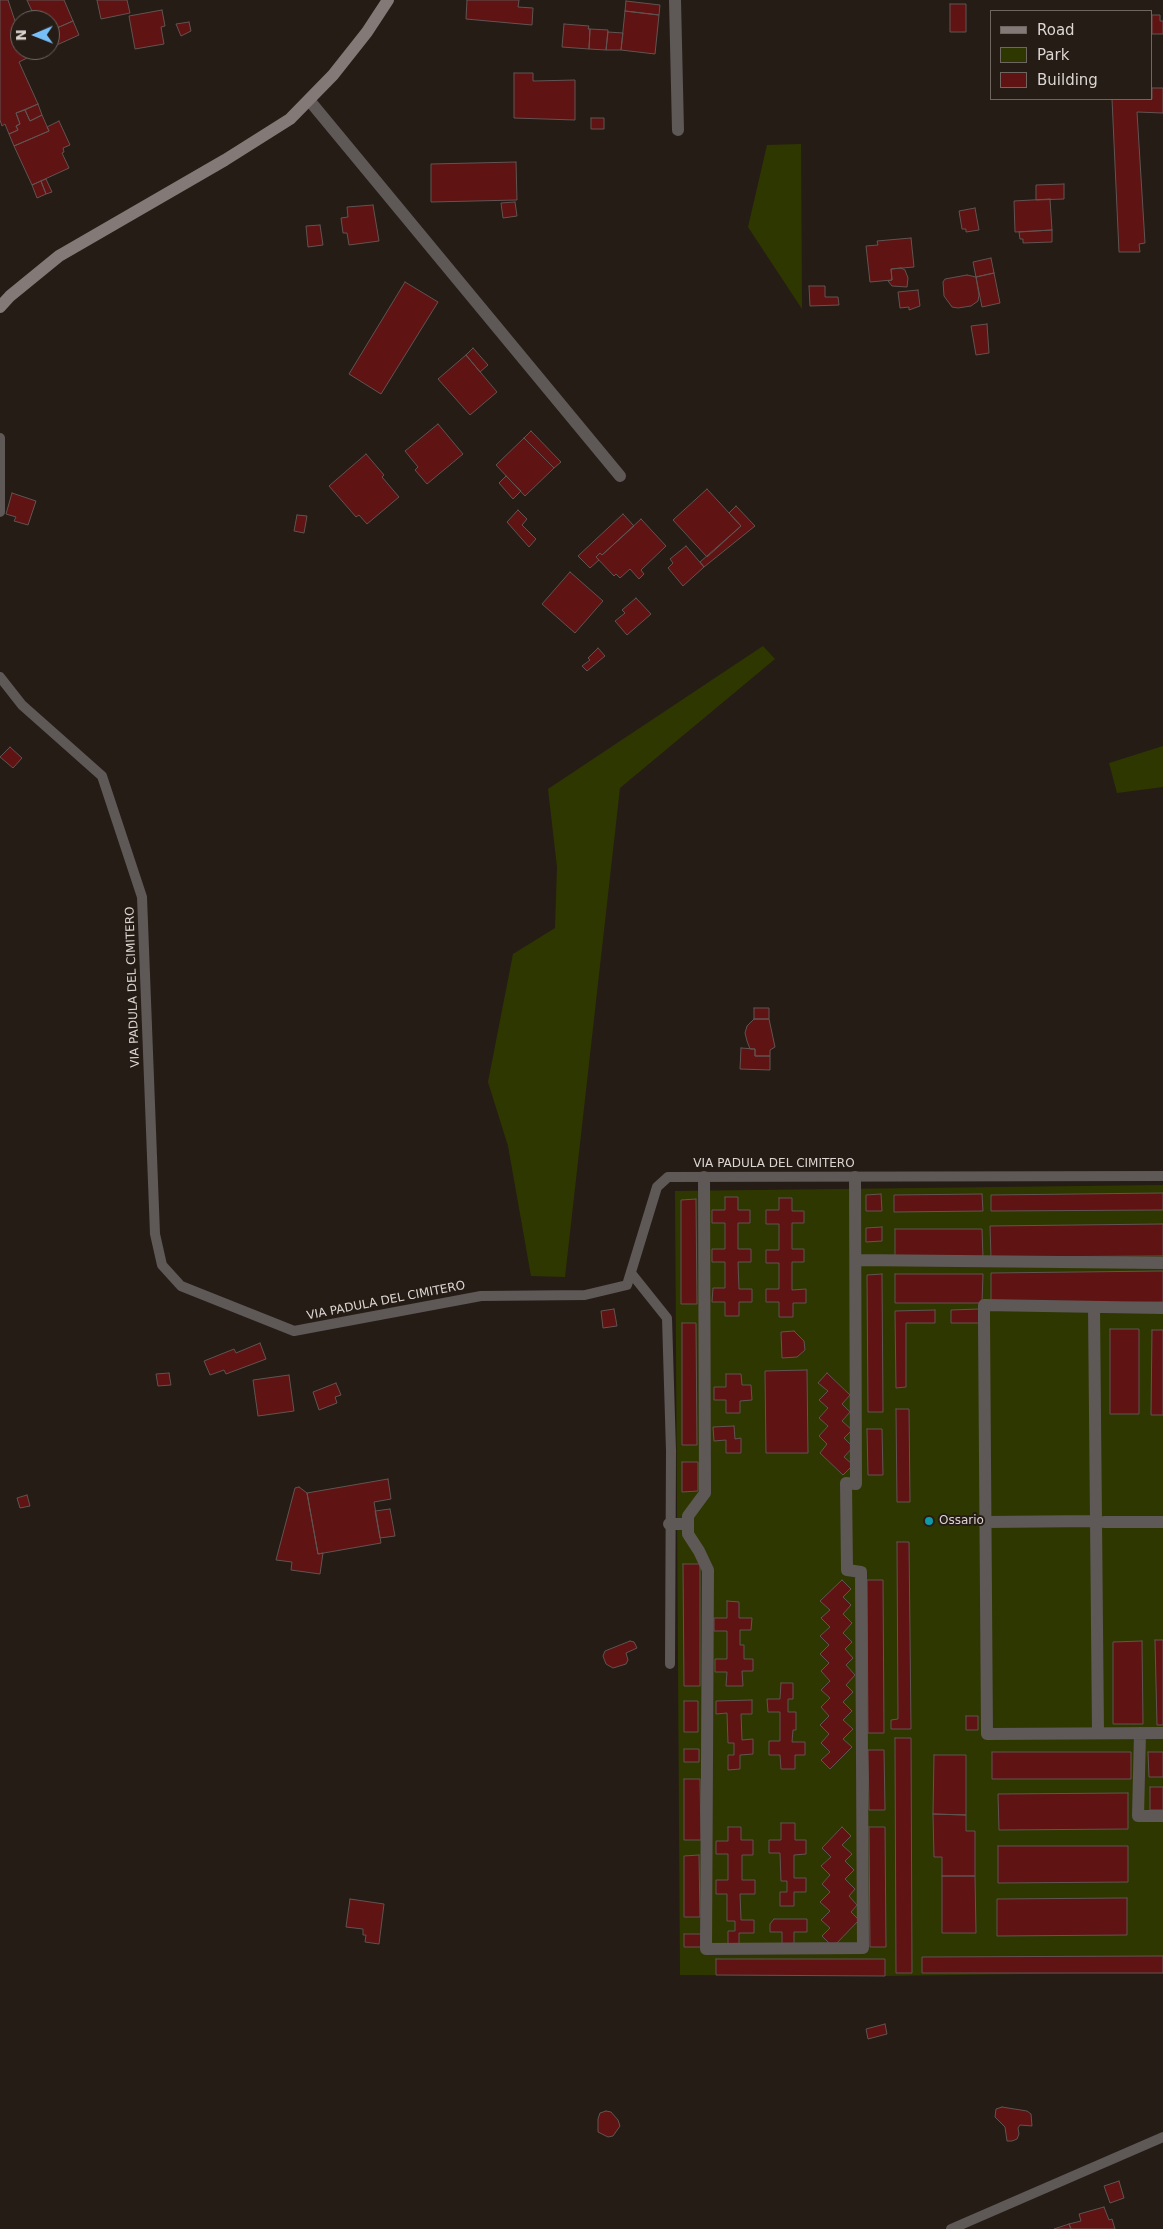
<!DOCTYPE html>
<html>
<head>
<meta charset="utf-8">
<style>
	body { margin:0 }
	#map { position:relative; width:1163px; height:2229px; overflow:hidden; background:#251c16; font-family:"DejaVu Sans",sans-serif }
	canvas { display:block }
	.legend { position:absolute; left:990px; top:10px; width:162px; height:90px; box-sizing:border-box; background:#251c16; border:1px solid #6e6661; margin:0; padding:6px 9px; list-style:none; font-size:15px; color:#dcd5d1 }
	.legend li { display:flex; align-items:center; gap:10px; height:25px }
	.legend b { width:25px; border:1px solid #6e6661 }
	.north { position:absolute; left:10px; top:10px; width:50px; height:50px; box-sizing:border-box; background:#251c16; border:1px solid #6e6661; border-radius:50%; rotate:269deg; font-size:14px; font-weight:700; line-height:20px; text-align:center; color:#dcd5d1 }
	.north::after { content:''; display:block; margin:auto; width:18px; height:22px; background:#78bff7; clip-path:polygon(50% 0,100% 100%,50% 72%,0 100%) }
</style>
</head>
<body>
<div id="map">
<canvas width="1163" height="2229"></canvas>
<ul class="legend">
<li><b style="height:6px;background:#837a77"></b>Road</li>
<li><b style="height:14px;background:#2f3700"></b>Park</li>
<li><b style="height:14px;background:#5f1312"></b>Building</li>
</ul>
<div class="north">N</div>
</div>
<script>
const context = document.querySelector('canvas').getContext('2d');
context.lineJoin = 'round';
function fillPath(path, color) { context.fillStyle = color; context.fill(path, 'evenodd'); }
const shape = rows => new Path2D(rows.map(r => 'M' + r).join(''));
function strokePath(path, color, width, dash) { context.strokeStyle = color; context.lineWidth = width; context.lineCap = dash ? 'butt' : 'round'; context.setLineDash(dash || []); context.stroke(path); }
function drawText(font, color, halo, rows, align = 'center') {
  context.font = font + ' "DejaVu Sans",sans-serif'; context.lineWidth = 4; context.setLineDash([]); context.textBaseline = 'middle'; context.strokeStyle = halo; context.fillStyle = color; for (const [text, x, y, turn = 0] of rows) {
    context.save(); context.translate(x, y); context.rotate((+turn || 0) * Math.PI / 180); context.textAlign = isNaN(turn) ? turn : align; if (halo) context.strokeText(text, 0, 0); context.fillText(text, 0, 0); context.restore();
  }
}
const green = shape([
	[801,144,802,309,748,227,767,145],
	[763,646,775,659,620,788,565,1277,531,1276,508,1146,488,1082,513,954,555,928,557,867,548,789],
	[1163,746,1163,787,1117,793,1109,763],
	[1163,1185,1163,1972,885,1976,680,1975,675,1191]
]);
const building = shape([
	[0,0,8,0,20,36,20,50,25,50,27,58,19,62,38,104,16,113,20,124,16,126,18,130,9,134,5,124,2,126,0,120,0,0],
	[27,0,64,0,73,21,50,31,50,20,36,20,27,0],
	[97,0,127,0,130,13,101,19,97,0],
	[467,0,519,0,518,7,533,8,532,25,466,19,467,0],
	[626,1,660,5,659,15,625,11,626,1],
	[950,4,966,4,966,32,950,32,950,4],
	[162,10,165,26,161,27,164,44,135,49,129,16,162,10],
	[625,11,659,15,655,54,621,50,625,11],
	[1152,15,1160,15,1160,21,1163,21,1163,34,1152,34,1152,15],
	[73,21,79,35,50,48,50,31,73,21],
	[189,22,191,31,181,36,176,24,189,22],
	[564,24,589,26,588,29,590,29,589,49,562,47,564,24],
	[590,29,608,30,606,50,589,49,590,29],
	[608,32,623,33,621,50,606,50,608,32],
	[514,73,533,73,533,81,575,80,575,120,514,118,514,73],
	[1152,88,1163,88,1163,113,1137,112,1145,243,1139,244,1140,252,1119,252,1112,99,1152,99,1152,88],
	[38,104,42,115,30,121,25,110,38,104],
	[25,110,30,121,42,115,49,131,14,146,9,134,18,130,16,126,20,124,16,113,25,110],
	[591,118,604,118,604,129,591,129,591,118],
	[59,121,70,145,63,148,64,152,62,153,69,168,32,185,14,146,49,131,47,127,59,121],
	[516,162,517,200,431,202,431,164,516,162],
	[46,179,52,192,46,194,41,181,46,179],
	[41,181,46,194,37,198,32,185,41,181],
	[1064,184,1064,199,1036,200,1036,185,1064,184],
	[1050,199,1052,230,1015,232,1014,201,1050,199],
	[515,202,517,216,503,218,501,203,515,202],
	[373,205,379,241,349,245,347,233,343,233,341,218,348,217,347,207,373,205],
	[975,208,979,230,966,232,966,229,962,229,959,211,975,208],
	[320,225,323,245,308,247,306,226,320,225],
	[1052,230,1052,242,1023,243,1023,239,1020,239,1019,232,1052,230],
	[911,238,914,267,891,269,892,280,870,282,866,246,878,245,877,241,911,238],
	[991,258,994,273,976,277,973,262,991,258],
	[901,268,905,270,908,278,907,287,892,286,888,281,892,280,891,269,901,268],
	[994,273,1000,303,982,307,976,277,994,273],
	[967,275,976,277,979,295,978,301,971,306,958,308,952,307,944,296,943,282,945,279,967,275],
	[405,282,438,302,381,394,349,374,405,282],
	[809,286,825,286,825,297,838,297,839,305,810,306,809,286],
	[918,290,920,306,909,310,909,307,900,308,898,292,918,290],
	[987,324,989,353,976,355,971,326,987,324],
	[473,348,488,365,480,372,466,355,473,348],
	[466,355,497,392,470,415,438,379,466,355],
	[438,424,463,454,427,484,415,470,418,467,405,451,438,424],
	[531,431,561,462,554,468,524,438,531,431],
	[524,438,554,468,525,496,496,465,524,438],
	[366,454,384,475,382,477,399,497,367,524,359,515,356,517,329,486,366,454],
	[506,476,521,491,513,499,499,483,506,476],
	[707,489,741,526,707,557,673,520,707,489],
	[12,493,36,501,28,525,14,521,16,517,6,514,12,493],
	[736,506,755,526,704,567,700,562,741,526,729,513,736,506],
	[518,510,527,519,522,525,536,539,529,547,507,522,518,510],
	[623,514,634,526,602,555,600,553,596,557,599,560,590,568,578,556,623,514],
	[297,515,307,516,304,533,294,531,297,515],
	[641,519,666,546,641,570,644,574,639,579,630,569,620,578,616,574,614,576,596,557,600,553,602,555,641,519],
	[686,546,704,567,683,586,668,568,673,563,670,559,686,546],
	[570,572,603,601,575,633,542,604,570,572],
	[636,598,651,614,627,635,615,621,625,613,622,610,636,598],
	[598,648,605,656,587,671,582,666,590,660,588,658,598,648],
	[10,747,22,758,13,768,0,757,10,747],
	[754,1008,769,1008,769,1019,754,1019,754,1008],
	[754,1019,769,1019,775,1047,770,1050,770,1056,755,1056,755,1049,750,1049,747,1041,745,1033,747,1026,754,1019],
	[741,1048,755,1049,755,1056,770,1056,770,1070,740,1069,741,1048],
	[1163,1193,1163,1210,991,1211,991,1195,1163,1193],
	[881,1194,882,1211,866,1211,866,1195,881,1194],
	[982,1194,983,1211,894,1212,894,1195,982,1194],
	[725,1197,738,1197,738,1210,750,1210,750,1223,738,1223,738,1249,751,1249,751,1262,738,1262,739,1289,752,1289,752,1302,739,1302,739,1316,725,1316,725,1302,712,1302,713,1288,725,1288,725,1262,712,1262,712,1249,725,1249,725,1223,712,1223,712,1210,725,1210,725,1197],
	[779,1198,792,1198,792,1211,804,1211,804,1223,792,1223,792,1249,804,1249,804,1262,792,1262,792,1290,806,1289,806,1303,793,1303,793,1317,779,1317,779,1302,766,1302,766,1289,779,1289,779,1263,766,1263,766,1250,779,1250,779,1224,766,1224,766,1210,779,1210,779,1198],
	[696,1199,697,1304,681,1304,681,1200,696,1199],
	[1163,1224,1163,1256,991,1257,990,1226,1163,1224],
	[882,1227,882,1241,866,1242,866,1228,882,1227],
	[895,1229,982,1229,983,1258,895,1258,895,1229],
	[1163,1271,1163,1302,991,1304,991,1273,1163,1271],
	[882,1274,883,1412,868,1412,867,1275,882,1274],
	[895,1274,983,1274,982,1303,895,1303,895,1274],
	[614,1309,617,1326,603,1328,601,1311,614,1309],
	[979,1309,980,1323,951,1323,951,1310,979,1309],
	[935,1310,935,1323,906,1323,906,1387,896,1388,895,1311,935,1310],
	[682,1323,696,1323,697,1445,682,1445,682,1323],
	[1110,1329,1139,1329,1139,1414,1110,1414,1110,1329],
	[1152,1330,1163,1330,1163,1415,1151,1415,1152,1330],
	[794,1331,804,1341,805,1350,797,1357,782,1358,781,1332,794,1331],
	[260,1343,266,1359,226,1374,224,1370,210,1375,204,1361,234,1349,236,1353,260,1343],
	[807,1370,808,1453,766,1453,765,1371,807,1370],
	[169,1373,171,1385,158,1386,156,1374,169,1373],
	[827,1373,850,1395,842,1404,850,1412,842,1421,852,1430,844,1438,853,1447,844,1457,853,1465,843,1475,820,1453,827,1444,819,1436,828,1426,819,1418,828,1408,819,1400,828,1391,818,1383,827,1373],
	[726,1374,741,1374,742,1385,751,1385,752,1400,740,1401,740,1413,726,1413,726,1400,714,1400,714,1387,726,1387,726,1374],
	[289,1375,294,1411,258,1416,253,1380,289,1375],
	[336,1383,341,1395,335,1397,337,1403,319,1410,313,1392,336,1383],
	[896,1409,909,1409,910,1502,897,1502,896,1409],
	[734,1426,735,1439,741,1438,741,1453,726,1453,726,1440,714,1441,713,1427,734,1426],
	[867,1429,882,1429,883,1475,868,1475,867,1429],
	[682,1462,698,1462,698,1491,682,1492,682,1462],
	[388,1479,391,1499,374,1502,381,1543,318,1554,307,1493,388,1479],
	[299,1487,307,1493,318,1554,323,1553,320,1574,291,1570,292,1562,276,1560,295,1488,299,1487],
	[27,1495,30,1506,20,1508,17,1498,27,1495],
	[390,1509,395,1536,380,1538,375,1511,390,1509],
	[897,1542,909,1542,911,1729,891,1729,891,1720,898,1719,897,1542],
	[683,1564,700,1564,700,1686,684,1686,683,1564],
	[842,1580,851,1589,843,1597,851,1605,843,1614,852,1623,843,1633,852,1642,845,1649,853,1658,846,1665,855,1675,846,1685,853,1692,843,1702,852,1711,843,1720,853,1729,843,1739,852,1747,830,1769,821,1760,830,1752,821,1743,829,1734,820,1725,829,1716,821,1707,830,1698,821,1690,830,1681,821,1671,829,1663,820,1654,829,1645,820,1636,830,1627,821,1618,830,1610,820,1601,842,1580],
	[867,1580,883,1580,884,1733,868,1733,867,1580],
	[727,1601,739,1602,739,1618,752,1618,751,1630,740,1630,740,1645,744,1645,744,1659,753,1659,753,1671,742,1671,743,1686,726,1686,727,1672,715,1672,715,1659,727,1659,727,1631,714,1631,714,1618,727,1618,727,1601],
	[1155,1640,1163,1640,1163,1725,1157,1725,1155,1640],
	[630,1641,634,1642,637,1648,626,1653,628,1660,626,1664,613,1668,606,1664,603,1656,605,1651,630,1641],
	[1142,1641,1143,1724,1113,1724,1113,1642,1142,1641],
	[781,1683,793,1683,793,1699,788,1699,788,1712,796,1712,796,1730,793,1730,792,1742,805,1742,805,1755,795,1755,795,1769,781,1769,780,1755,769,1755,769,1741,780,1741,780,1712,768,1712,767,1699,780,1699,781,1683],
	[752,1700,752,1714,741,1714,742,1740,753,1739,753,1754,740,1755,740,1769,728,1770,728,1755,734,1755,734,1743,728,1743,727,1713,716,1714,716,1701,752,1700],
	[684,1701,698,1701,698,1732,684,1732,684,1701],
	[966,1716,978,1716,978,1730,966,1730,966,1716],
	[895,1738,911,1738,912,1973,896,1973,895,1738],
	[684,1749,699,1749,699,1762,684,1762,684,1749],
	[868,1750,884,1750,885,1810,869,1810,868,1750],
	[992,1752,1131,1752,1131,1779,992,1779,992,1752],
	[1148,1752,1163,1752,1163,1777,1149,1777,1148,1752],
	[934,1755,966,1755,966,1815,933,1814,934,1755],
	[684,1779,700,1779,701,1840,684,1840,684,1779],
	[1150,1787,1163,1787,1163,1810,1150,1810,1150,1787],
	[1128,1793,1128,1829,999,1830,998,1794,1128,1793],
	[933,1814,966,1815,966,1831,975,1831,975,1876,942,1876,942,1857,934,1857,933,1814],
	[781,1823,795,1823,795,1840,806,1840,806,1854,794,1855,794,1878,806,1878,806,1892,794,1892,794,1906,780,1906,780,1892,787,1892,787,1881,781,1881,780,1853,769,1853,769,1840,781,1840,781,1823],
	[728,1827,741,1827,741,1840,753,1840,753,1855,742,1855,742,1880,755,1880,755,1894,740,1894,741,1920,754,1920,754,1933,739,1933,739,1946,728,1947,728,1931,735,1931,735,1921,727,1921,727,1894,716,1894,716,1880,728,1880,728,1854,716,1854,716,1841,728,1841,728,1827],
	[842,1827,851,1836,842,1845,852,1854,845,1861,854,1870,845,1879,855,1889,849,1896,857,1905,851,1912,859,1920,833,1947,822,1936,830,1928,821,1920,830,1911,820,1902,830,1892,822,1884,830,1875,821,1866,831,1857,822,1848,842,1827],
	[869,1827,885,1827,886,1947,870,1947,869,1827],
	[998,1846,1128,1846,1128,1882,998,1883,998,1846],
	[699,1855,700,1917,684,1917,684,1856,699,1855],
	[942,1876,975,1876,976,1933,942,1933,942,1876],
	[1127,1898,1127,1935,997,1936,997,1899,1127,1898],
	[350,1899,384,1904,379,1944,365,1942,366,1935,363,1935,363,1929,346,1927,350,1899],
	[774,1919,807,1919,807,1932,794,1932,794,1947,782,1947,782,1932,770,1932,770,1924,774,1919],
	[684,1934,701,1934,701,1947,684,1947,684,1934],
	[1163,1956,1163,1973,922,1973,922,1957,1163,1956],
	[716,1959,885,1959,885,1976,716,1975,716,1959],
	[885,2024,887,2034,868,2039,866,2029,885,2024],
	[1002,2107,1027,2111,1031,2114,1032,2126,1020,2125,1018,2128,1019,2134,1017,2139,1012,2141,1007,2141,1005,2127,995,2117,996,2109,1002,2107],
	[606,2111,611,2112,618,2120,620,2126,613,2136,608,2137,598,2132,598,2119,600,2113,606,2111],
	[1119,2181,1124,2198,1110,2203,1104,2186,1119,2181],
	[1104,2207,1109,2220,1112,2219,1115,2229,1071,2229,1069,2224,1081,2221,1079,2214,1104,2207],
	[1069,2224,1071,2229,1054,2229,1069,2224]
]);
const lane = shape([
	[0,438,0,512],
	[0,677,22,705,102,776,142,897,155,1234,162,1265,181,1286,294,1331,481,1296,585,1295,627,1285,657,1187,668,1177,1163,1176],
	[631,1273,667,1318,671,1451,670,1664],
	[951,2229,1163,2137]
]);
const street = shape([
	[675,0,678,130],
	[309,100,620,476],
	[704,1177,705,1493,688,1516,688,1534,699,1551,708,1570,706,1949,863,1948,861,1572,847,1570,846,1483,856,1484,855,1177],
	[856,1260,1163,1263],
	[1094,1307,1098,1733],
	[1163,1308,984,1305,984,1321,987,1734,1163,1733],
	[986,1522,1096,1521],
	[1104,1522,1163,1522],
	[669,1524,688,1524],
	[1140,1733,1138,1816,1163,1816]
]);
const secondary = shape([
	[0,307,10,296,59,256,225,160,290,119,333,75,367,32,388,0]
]);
const markers = [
	[929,1521,5,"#0f9aa8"]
];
const streetNames = [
	["VIA PADULA DEL CIMITERO",133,987,-92],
	["VIA PADULA DEL CIMITERO",774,1164],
	["VIA PADULA DEL CIMITERO",386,1301,-11]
];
const poiNames = [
	["Ossario",939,1521]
];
fillPath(green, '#2f3700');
fillPath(building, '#5f1312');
strokePath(building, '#615452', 1);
strokePath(lane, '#5e5857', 10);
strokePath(street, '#5e5857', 12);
strokePath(secondary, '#837a77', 12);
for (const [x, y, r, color] of markers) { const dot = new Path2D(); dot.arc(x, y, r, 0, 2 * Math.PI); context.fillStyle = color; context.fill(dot); strokePath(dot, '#251c16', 2); }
drawText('12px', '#dcd5d1', '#251c16', streetNames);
drawText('12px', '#dcd5d1', '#251c16', poiNames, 'left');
</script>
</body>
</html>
